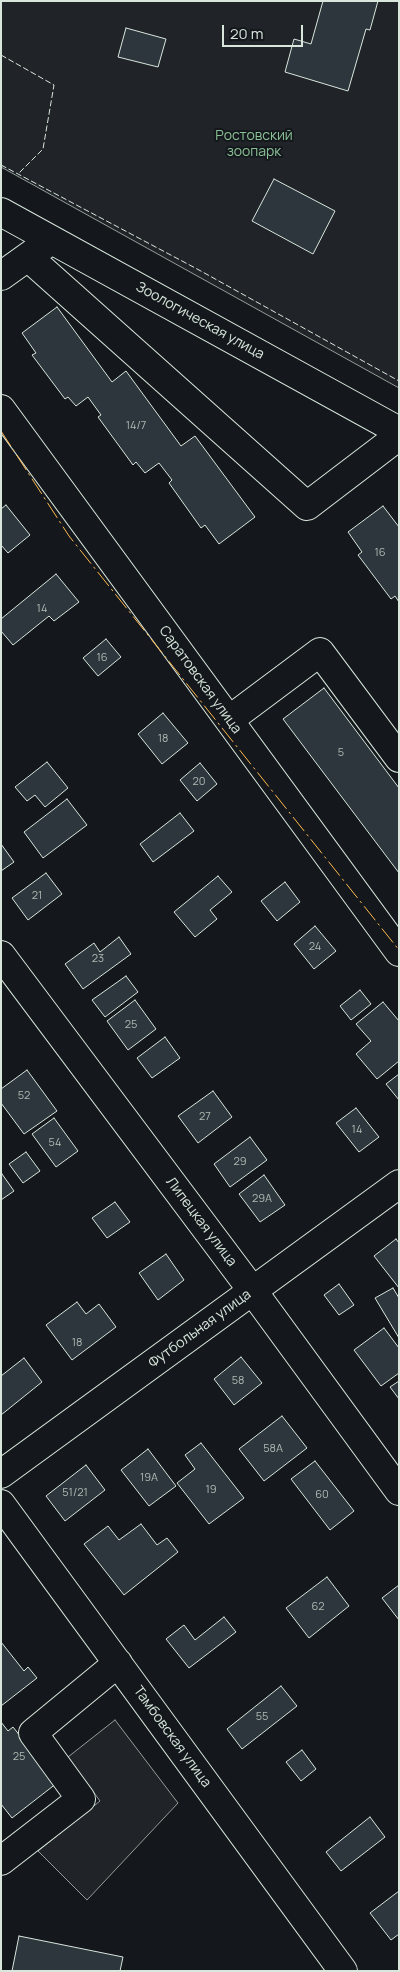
<!DOCTYPE html>
<html>
<head>
<meta charset="utf-8">
<style>
	body { margin:0 }
	#map { position:relative; width:400px; height:1972px; overflow:hidden; background:#14181c; font-family:Manrope,sans-serif }
	canvas { display:block }
	.frame { position:absolute; inset:0; border:2px solid #d8e6dc; pointer-events:none }
	.scale { position:absolute; left:222px; top:25px; width:81px; height:22px; box-sizing:border-box; border:2px solid #d8e6dc; border-top:0; padding-left:6px; font-size:15px; line-height:18px; white-space:nowrap; color:#d8e6dc; -webkit-text-stroke:4px #14181c; paint-order:stroke }
</style>
</head>
<body>
<div id="map">
<canvas width="400" height="1972"></canvas>
<div class="frame"></div>
<div class="scale">20 m</div>
</div>
<script>
const context = document.querySelector('canvas').getContext('2d');
context.lineJoin = 'round';
function fillPath(path, color) { context.fillStyle = color; context.fill(path, 'evenodd'); }
const shape = rows => new Path2D(rows.map(r => 'M' + r).join(''));
function strokePath(path, color, width, dash) { context.strokeStyle = color; context.lineWidth = width; context.lineCap = dash ? 'butt' : 'round'; context.setLineDash(dash || []); context.stroke(path); }
function drawText(font, color, halo, rows, align = 'center') {
  context.font = font + ' Manrope,sans-serif'; context.lineWidth = 4; context.setLineDash([]); context.textBaseline = 'middle'; context.strokeStyle = halo; context.fillStyle = color; for (const [text, x, y, turn = 0] of rows) {
    context.save(); context.translate(x, y); context.rotate((+turn || 0) * Math.PI / 180); context.textAlign = isNaN(turn) ? turn : align; if (halo) context.strokeText(text, 0, 0); context.fillText(text, 0, 0); context.restore();
  }
}
const green = shape([
	[1,1,399,1,399,388,1,167,1,1],
	[115,1720,178,1803,87,1900,38,1851,100,1801,68,1757,115,1720]
]);
const building = shape([
	[323,1,378,1,370,30,366,29,348,91,285,72,294,39,311,44,323,1],
	[126,28,166,39,158,67,118,57,126,28],
	[274,179,335,211,313,254,252,221,274,179],
	[57,307,112,382,126,371,181,446,195,436,255,517,219,544,205,525,201,528,169,483,172,480,159,463,145,473,136,462,133,465,98,417,101,415,88,397,76,406,68,397,65,399,32,355,36,353,22,333,57,307],
	[6,505,30,535,8,553,1,545,1,509,6,505],
	[383,506,399,527,399,602,395,596,391,599,358,555,362,552,348,532,383,506],
	[56,574,79,602,54,621,49,616,13,645,1,631,1,619,56,574],
	[106,639,121,657,98,676,83,658,106,639],
	[324,688,399,788,399,873,283,719,324,688],
	[163,713,188,743,162,764,138,734,163,713],
	[47,762,68,788,45,807,35,795,27,801,15,787,47,762],
	[200,763,217,784,197,801,180,780,200,763],
	[67,799,87,825,43,858,24,832,67,799],
	[180,813,194,831,153,862,140,844,180,813],
	[1,844,14,862,1,871,1,844],
	[46,873,62,894,28,920,12,898,46,873],
	[218,876,232,892,210,910,217,919,195,937,174,912,218,876],
	[285,882,300,902,277,921,261,901,285,882],
	[315,926,336,951,314,969,294,944,315,926],
	[119,937,131,954,83,989,65,964,94,943,100,952,119,937],
	[126,976,138,992,105,1017,92,1000,126,976],
	[360,990,371,1004,351,1020,340,1006,360,990],
	[135,1000,156,1029,128,1050,107,1021,135,1000],
	[383,1002,399,1021,399,1061,377,1079,356,1054,371,1041,356,1024,383,1002],
	[165,1037,180,1058,152,1078,137,1058,165,1037],
	[27,1070,57,1111,24,1134,1,1103,1,1089,27,1070],
	[399,1074,399,1100,386,1084,399,1074],
	[213,1091,232,1117,198,1143,178,1116,213,1091],
	[356,1108,379,1137,359,1152,336,1123,356,1108],
	[54,1118,78,1151,56,1167,32,1134,54,1118],
	[250,1137,267,1160,230,1187,214,1164,250,1137],
	[26,1152,40,1171,23,1183,9,1164,26,1152],
	[2,1174,14,1191,1,1200,1,1175,2,1174],
	[264,1175,285,1205,260,1222,239,1194,264,1175],
	[115,1202,130,1222,107,1238,92,1218,115,1202],
	[396,1239,399,1243,399,1288,374,1256,396,1239],
	[166,1254,184,1280,158,1300,139,1273,166,1254],
	[339,1284,354,1305,339,1315,324,1295,339,1284],
	[393,1288,399,1298,399,1338,375,1298,393,1288],
	[77,1302,86,1314,99,1304,116,1327,72,1360,46,1325,77,1302],
	[384,1328,399,1348,399,1373,381,1386,354,1350,384,1328],
	[241,1357,262,1383,234,1405,214,1379,241,1357],
	[24,1358,42,1382,1,1415,1,1376,24,1358],
	[399,1381,399,1399,390,1387,399,1381],
	[282,1416,307,1448,264,1481,239,1449,282,1416],
	[201,1443,244,1498,209,1524,177,1483,195,1469,185,1455,201,1443],
	[148,1449,176,1486,149,1506,121,1470,148,1449],
	[315,1461,354,1511,330,1530,291,1479,315,1461],
	[86,1465,105,1490,65,1521,46,1496,86,1465],
	[141,1524,157,1545,167,1538,178,1552,124,1595,84,1544,108,1526,119,1540,141,1524],
	[327,1577,349,1606,309,1638,286,1608,327,1577],
	[399,1585,399,1620,382,1598,399,1585],
	[224,1617,236,1632,189,1668,166,1639,184,1625,195,1640,224,1617],
	[1,1642,24,1671,28,1667,37,1678,1,1706,1,1642],
	[281,1686,297,1706,242,1749,227,1729,281,1686],
	[1,1722,8,1731,13,1727,57,1783,12,1818,1,1804,1,1722],
	[302,1750,316,1769,301,1781,286,1762,302,1750],
	[370,1817,385,1837,341,1871,326,1852,370,1817],
	[399,1891,399,1934,391,1940,370,1913,399,1891],
	[19,1936,123,1957,120,1971,12,1971,19,1936]
]);
const minor = shape([
	[28,257,307,506,399,436],
	[1,276,43,246],
	[1,409,399,952],
	[229,720,320,652,399,758],
	[1,955,252,1290,399,1491],
	[1,1504,343,1971],
	[1,1861,81,1799,33,1733,118,1663]
]);
const major = shape([
	[1,212,399,431],
	[1,1474,399,1184]
]);
const fence = shape([
	[1,55,54,85,43,149,18,174],
	[1,165,199,270,399,381]
]);
const power = shape([
	[1,431,69,536,399,950]
]);
const numberNames = [
	["14/7",136,426],
	["16",380,553],
	["14",42,609],
	["16",102,658],
	["18",163,739],
	["5",341,753],
	["20",199,782],
	["21",37,896],
	["24",315,947],
	["23",98,959],
	["25",131,1025],
	["52",24,1096],
	["27",205,1117],
	["14",357,1130],
	["54",55,1143],
	["29",240,1162],
	["29А",262,1199],
	["18",77,1343],
	["58",238,1381],
	["58А",273,1449],
	["19А",149,1478],
	["19",211,1490],
	["51/21",75,1493],
	["60",322,1495],
	["62",318,1607],
	["55",262,1717],
	["25",19,1757]
];
const parkNames = [
	["Ростовский",254,136],
	["зоопарк",254,152]
];
const streetNames = [
	["Зоологическая улица",200,321,29],
	["Саратовская улица",200,680,54],
	["Липецкая улица",201,1222,53],
	["Футбольная улица",200,1329,-36],
	["Тамбовская улица",172,1737,54]
];
fillPath(green, '#202428');
strokePath(green, '#939e99', 1);
fillPath(building, '#2c363c');
strokePath(building, '#d8e6dc', 1);
strokePath(minor, '#d8e6dc', 30);
strokePath(major, '#d8e6dc', 30);
strokePath(minor, '#14181c', 28);
strokePath(major, '#14181c', 28);
strokePath(fence, '#d8e6dc', 1, [6, 2.5]);
strokePath(power, '#ffb74d', 1, [18, 4, 2.5, 4]);
drawText('11px', '#adbab4', null, numberNames);
drawText('14px', '#8ac095', '#14181c', parkNames);
drawText('14px', '#d8e6dc', '#14181c', streetNames);
</script>
</body>
</html>
